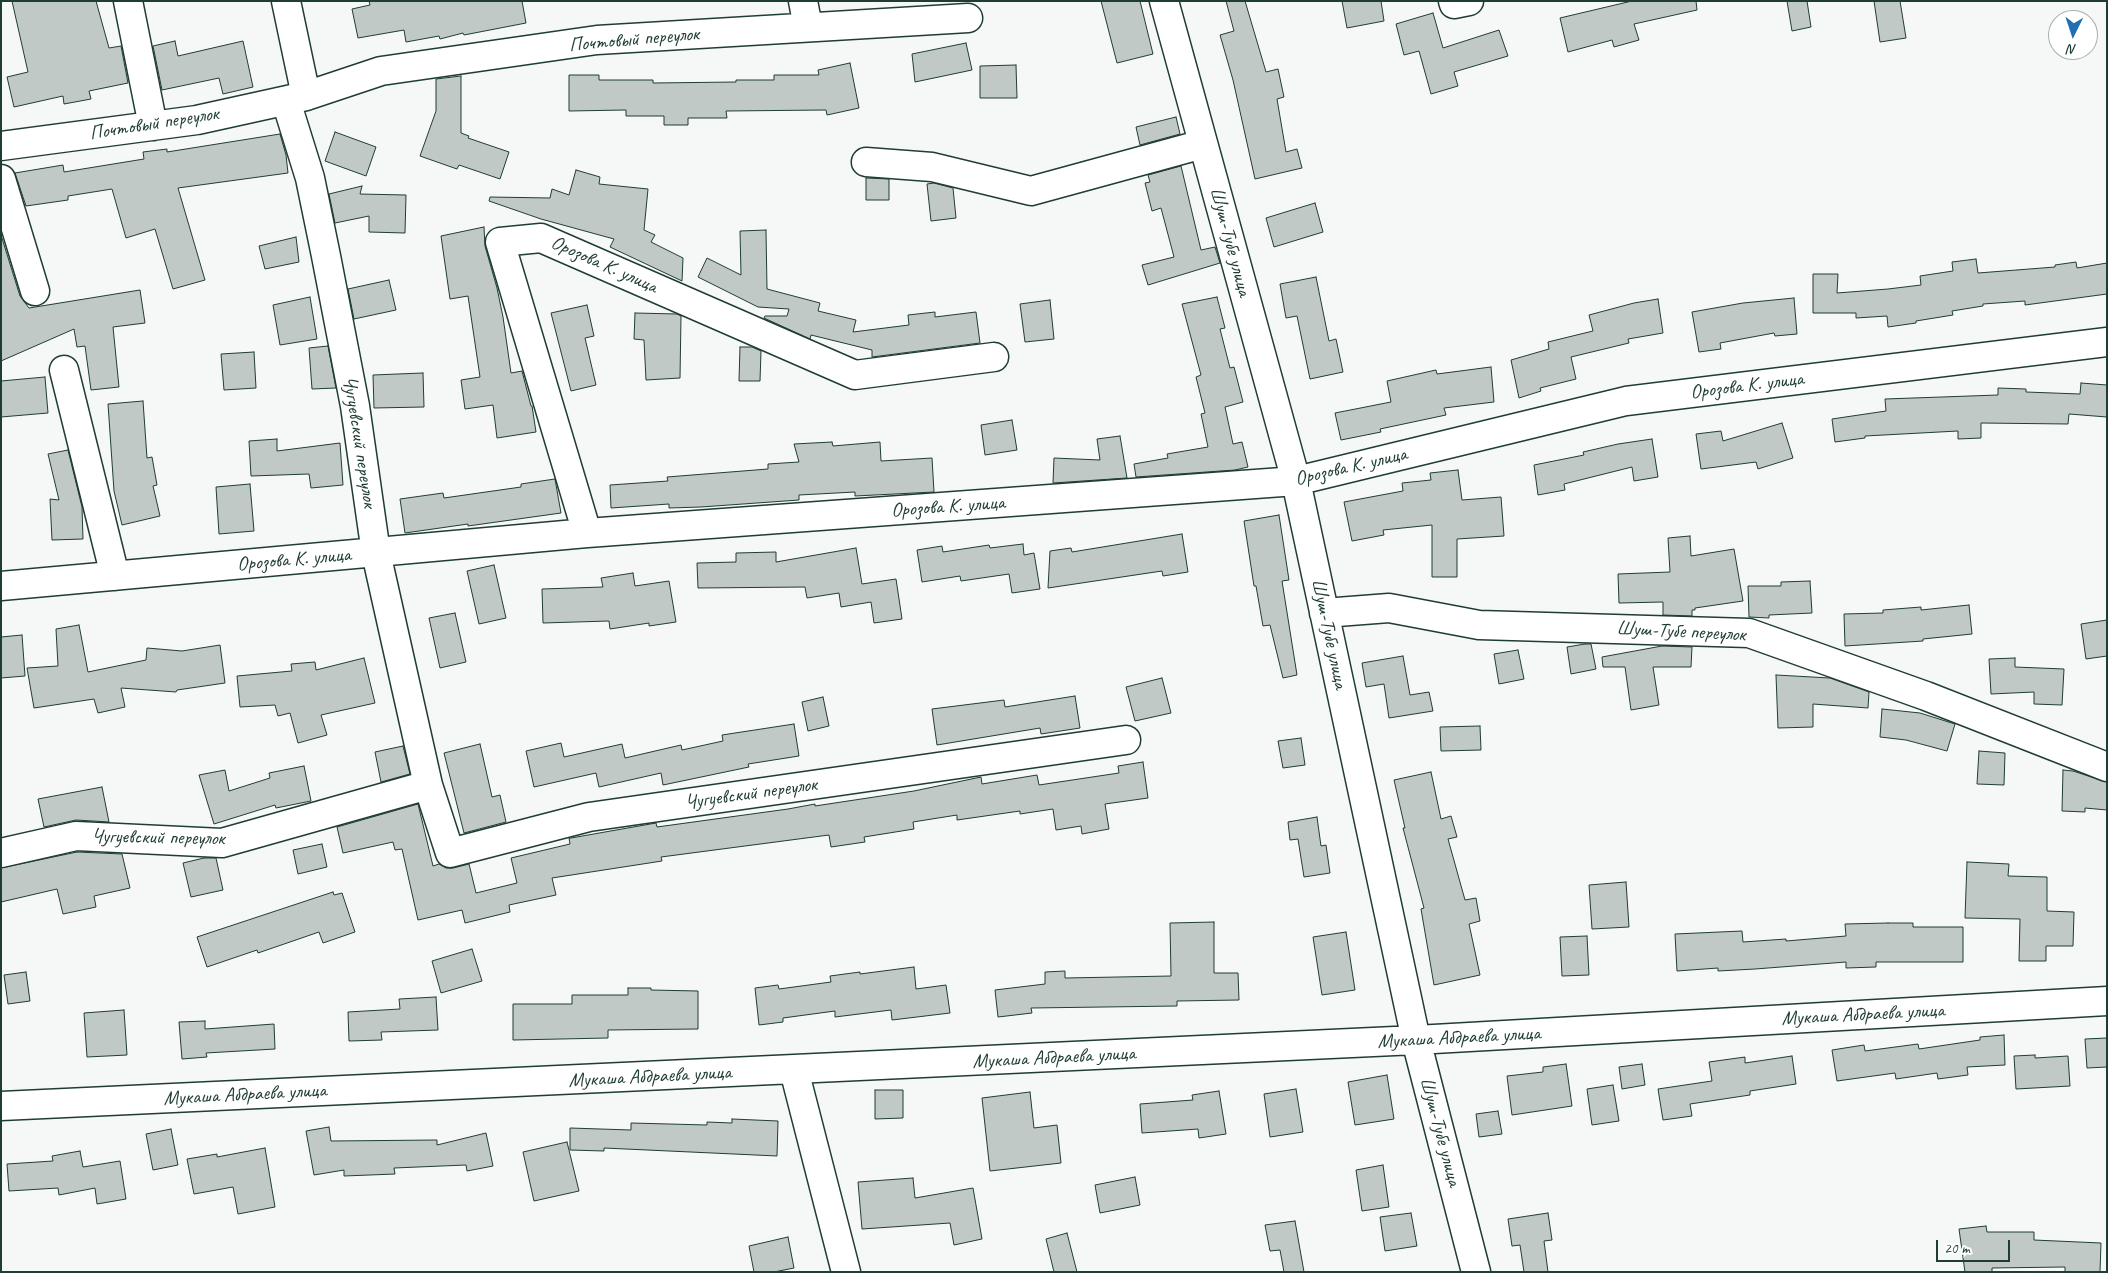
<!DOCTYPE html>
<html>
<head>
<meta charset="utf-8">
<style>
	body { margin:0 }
	#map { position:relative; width:2108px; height:1273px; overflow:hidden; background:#f6f7f7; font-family:Caveat,sans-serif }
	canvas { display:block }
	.frame { position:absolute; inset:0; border:2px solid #1f3d34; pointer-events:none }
	.north { position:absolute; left:2048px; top:10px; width:50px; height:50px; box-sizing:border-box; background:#fff; border:1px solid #a5b1ae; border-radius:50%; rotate:184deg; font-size:14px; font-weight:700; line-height:20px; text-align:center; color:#1f3d34 }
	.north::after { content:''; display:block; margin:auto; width:18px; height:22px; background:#1f6fb2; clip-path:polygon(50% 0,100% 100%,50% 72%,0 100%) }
	.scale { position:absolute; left:1936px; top:1240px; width:74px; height:22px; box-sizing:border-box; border:2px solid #1f3d34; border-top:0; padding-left:6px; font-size:15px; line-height:18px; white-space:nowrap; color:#1f3d34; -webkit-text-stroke:4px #fff; paint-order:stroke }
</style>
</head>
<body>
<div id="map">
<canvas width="2108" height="1273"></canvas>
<div class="frame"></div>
<div class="north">N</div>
<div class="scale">20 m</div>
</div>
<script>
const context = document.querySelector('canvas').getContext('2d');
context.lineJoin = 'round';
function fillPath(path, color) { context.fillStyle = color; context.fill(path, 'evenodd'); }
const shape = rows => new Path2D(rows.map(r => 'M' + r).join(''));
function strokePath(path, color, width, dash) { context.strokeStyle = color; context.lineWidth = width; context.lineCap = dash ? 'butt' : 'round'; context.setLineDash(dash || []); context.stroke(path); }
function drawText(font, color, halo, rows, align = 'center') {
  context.font = font + ' Caveat,sans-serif'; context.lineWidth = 4; context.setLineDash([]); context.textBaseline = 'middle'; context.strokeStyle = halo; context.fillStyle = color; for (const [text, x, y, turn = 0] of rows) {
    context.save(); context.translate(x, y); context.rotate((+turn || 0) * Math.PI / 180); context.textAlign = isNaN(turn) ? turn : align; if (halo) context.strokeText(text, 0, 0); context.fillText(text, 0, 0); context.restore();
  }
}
const building = shape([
	[12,1,96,1,109,48,121,46,128,83,89,91,91,99,64,104,63,96,14,107,7,77,28,72,12,1],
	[369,1,522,1,526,23,464,35,463,33,440,39,439,36,406,42,404,30,358,38,352,9,370,5,369,1],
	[1101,1,1140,1,1153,54,1117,63,1101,1],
	[1226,1,1245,1,1266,72,1278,69,1284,97,1277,99,1286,152,1297,149,1302,168,1255,179,1233,80,1220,35,1234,31,1226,1],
	[1342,1,1381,1,1384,21,1347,28,1342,1],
	[1632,1,1696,1,1697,10,1634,24,1639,40,1614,47,1612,40,1568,52,1560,18,1632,1],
	[1787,1,1807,1,1811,27,1792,31,1787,1],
	[1874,1,1900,1,1906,38,1880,42,1874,1],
	[1433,13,1443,48,1499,30,1508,56,1454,72,1458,86,1431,94,1419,51,1404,55,1396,24,1433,13],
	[175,41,178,56,243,41,253,87,223,94,219,78,162,90,153,46,175,41],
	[966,43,972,70,915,82,912,54,966,43],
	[850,63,859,108,827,115,826,110,726,111,727,118,688,118,688,125,664,125,664,116,626,116,626,110,569,111,569,75,599,75,599,80,653,80,653,83,736,82,736,80,774,80,774,75,819,75,818,70,850,63],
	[1016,65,1017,98,980,98,980,66,1016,65],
	[461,76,461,133,469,136,468,138,509,152,500,179,459,165,457,169,420,156,436,111,436,79,461,76],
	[1176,117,1180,134,1140,145,1136,127,1176,117],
	[335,132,376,147,366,176,325,161,335,132],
	[280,134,286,155,288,173,178,188,205,280,173,289,155,229,126,238,112,189,68,196,68,200,26,206,15,173,63,165,64,172,144,159,143,152,167,149,167,152,280,134],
	[1181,166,1201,250,1215,247,1220,263,1148,285,1142,265,1174,257,1161,208,1152,211,1145,183,1150,182,1148,175,1181,166],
	[576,170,600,177,599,184,648,189,644,230,655,235,651,242,683,258,682,281,610,247,614,239,541,219,489,201,490,197,550,198,552,189,569,195,576,170],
	[866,178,889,179,889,200,866,200,866,178],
	[934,183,953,188,956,218,931,221,927,184,934,183],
	[362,186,360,194,406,195,405,233,369,232,369,216,335,223,329,194,362,186],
	[1315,203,1323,232,1274,247,1266,218,1315,203],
	[484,227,485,246,497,288,503,317,511,373,522,371,531,406,532,406,536,432,497,438,493,405,465,409,461,380,480,377,468,296,450,299,441,236,484,227],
	[766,230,767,289,820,303,818,311,856,320,853,332,909,325,908,315,935,312,935,317,976,312,980,343,872,357,872,350,811,335,810,339,764,318,765,316,787,316,789,309,758,307,698,277,707,258,741,275,740,231,766,230],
	[1,235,20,296,29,308,140,290,145,323,113,327,119,387,91,390,85,346,77,347,74,329,1,361,1,235],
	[296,237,299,262,265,269,259,246,296,237],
	[1976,259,1978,273,2055,267,2055,265,2076,262,2077,268,2107,263,2107,294,2025,305,2025,301,1983,304,1983,306,1952,311,1953,315,1916,321,1916,323,1888,327,1887,316,1856,318,1856,313,1813,313,1813,274,1838,274,1837,293,1888,289,1921,285,1920,276,1953,271,1952,262,1976,259],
	[1316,277,1329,341,1336,339,1343,372,1310,379,1297,316,1286,318,1280,284,1316,277],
	[389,280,396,310,354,319,348,289,389,280],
	[310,297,317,339,280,345,273,305,310,297],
	[1217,297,1225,328,1220,329,1230,368,1234,367,1243,402,1225,407,1233,444,1242,442,1248,467,1235,470,1136,477,1134,464,1168,458,1167,454,1208,447,1201,414,1205,413,1196,377,1201,375,1182,304,1217,297],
	[1794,298,1797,334,1775,336,1774,333,1720,343,1721,349,1699,352,1692,312,1743,303,1794,298],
	[1658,299,1663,333,1628,339,1629,343,1571,357,1576,379,1540,388,1541,391,1519,398,1511,360,1549,349,1548,342,1593,331,1589,315,1634,303,1658,299],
	[1050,300,1054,339,1025,342,1020,304,1050,300],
	[587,305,594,336,585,338,596,385,571,391,551,313,587,305],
	[635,313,677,314,681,316,680,378,646,380,644,340,634,339,635,313],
	[328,346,336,388,312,389,309,348,328,346],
	[740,347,752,347,761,351,760,381,739,381,740,347],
	[254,352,256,388,224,390,221,354,254,352],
	[1491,367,1494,402,1444,408,1446,415,1380,429,1381,432,1341,440,1335,413,1391,402,1387,381,1436,370,1437,374,1491,367],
	[423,373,424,407,374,408,373,375,423,373],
	[45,377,48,413,1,417,1,381,45,377],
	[2081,383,2107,385,2107,417,2069,414,2068,424,1981,423,1981,438,1958,439,1958,431,1865,436,1865,438,1835,442,1832,419,1886,411,1885,399,1998,395,1998,388,2026,389,2026,392,2080,394,2081,383],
	[143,401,147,458,152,457,157,485,153,486,160,516,122,525,114,491,108,404,143,401],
	[1012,420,1017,450,985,455,981,425,1012,420],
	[1782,423,1793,458,1758,469,1756,462,1701,469,1696,434,1721,431,1723,441,1782,423],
	[1120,436,1127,478,1053,483,1054,458,1100,460,1097,439,1120,436],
	[277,439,277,451,340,443,343,485,311,488,309,474,251,476,249,441,277,439],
	[1652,439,1658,477,1634,481,1632,467,1564,484,1565,490,1538,495,1534,465,1584,455,1583,452,1618,444,1652,439],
	[832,442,833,446,880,442,881,461,932,458,934,492,855,496,855,492,799,495,799,500,701,507,669,508,669,504,611,508,610,485,668,481,667,477,768,469,768,464,799,462,794,444,832,442],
	[68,450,82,507,83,539,52,540,50,499,59,500,48,454,68,450],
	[1458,470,1462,500,1501,497,1504,536,1457,539,1457,577,1432,577,1432,525,1383,530,1384,535,1352,541,1344,502,1403,491,1402,483,1431,480,1430,473,1458,470],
	[555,479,561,513,468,526,468,524,405,533,400,499,443,493,444,498,521,487,521,484,555,479],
	[250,484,254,531,219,534,216,487,250,484],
	[1279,515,1289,580,1282,581,1297,675,1283,678,1270,625,1263,626,1256,586,1254,586,1244,521,1279,515],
	[1182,534,1188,572,1163,576,1162,571,1048,588,1050,551,1071,548,1072,552,1182,534],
	[1690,536,1691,556,1734,549,1743,601,1695,608,1695,610,1692,610,1692,616,1663,615,1663,602,1619,603,1618,574,1670,572,1668,538,1690,536],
	[1023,544,1024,555,1034,553,1040,589,1012,593,1009,574,961,581,960,576,922,582,917,550,942,546,943,552,989,545,990,548,1023,544],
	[856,548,862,584,896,579,902,619,874,623,871,602,841,607,839,593,807,598,805,587,698,588,697,563,736,562,736,553,776,552,776,562,856,548],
	[494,565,506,618,479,624,467,571,494,565],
	[633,573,635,586,669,581,676,622,649,626,649,623,610,629,609,621,543,623,542,589,603,587,601,578,633,573],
	[1810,581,1812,613,1769,615,1769,618,1749,617,1748,586,1781,586,1781,582,1810,581],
	[1969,605,1972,634,1923,639,1923,641,1845,646,1844,614,1883,613,1883,610,1921,607,1921,610,1969,605],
	[455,613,466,662,440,668,429,618,455,613],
	[2107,620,2107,656,2086,659,2081,624,2107,620],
	[79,625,88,672,146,660,147,648,182,651,220,645,225,683,177,690,176,692,121,688,125,707,98,713,94,699,34,708,27,668,58,666,56,629,79,625],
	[22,635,25,676,1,678,1,637,22,635],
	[1585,644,1591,644,1596,669,1571,674,1567,647,1585,644],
	[1662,646,1692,647,1691,667,1653,667,1659,705,1631,710,1625,667,1603,667,1602,657,1662,646],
	[1518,650,1524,679,1499,684,1494,654,1518,650],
	[1403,656,1410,695,1429,692,1433,711,1389,718,1384,684,1366,687,1362,663,1403,656],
	[364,658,375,703,321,715,327,735,298,743,290,713,278,716,275,705,240,707,237,676,292,671,291,664,315,662,316,670,364,658],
	[2015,658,2015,667,2064,669,2062,705,2034,704,2034,692,1991,694,1989,659,2015,658],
	[1776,675,1830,678,1869,692,1868,708,1813,704,1813,727,1778,728,1776,675],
	[1162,678,1171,713,1135,721,1126,687,1162,678],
	[1075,696,1080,728,1041,734,1040,728,937,745,932,709,1004,700,1005,707,1075,696],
	[823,697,829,726,808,731,802,702,823,697],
	[1882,709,1920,713,1955,724,1947,751,1906,740,1880,737,1882,709],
	[794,724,799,756,748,764,749,767,663,785,661,773,599,787,596,773,534,787,526,751,561,743,564,757,622,744,625,758,681,745,682,750,723,741,722,735,794,724],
	[1480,726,1481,750,1441,751,1440,727,1480,726],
	[1301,738,1305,765,1283,768,1278,741,1301,738],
	[480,744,492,797,500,795,506,822,464,833,444,753,480,744],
	[403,746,410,774,381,782,375,752,403,746],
	[1979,751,2005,753,2004,785,1977,784,1979,751],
	[1143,762,1148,798,1105,804,1109,829,1082,834,1081,826,1056,830,1053,809,1020,814,1020,811,957,820,957,815,913,822,914,829,864,837,865,842,831,847,829,835,661,857,662,861,552,878,556,895,509,905,510,912,465,923,462,910,418,920,402,849,395,850,393,842,343,853,337,827,418,804,433,866,439,864,446,868,453,868,469,864,476,893,517,883,511,858,570,844,569,838,571,838,656,823,657,827,788,809,815,804,815,806,914,791,981,777,982,784,1037,775,1039,785,1119,773,1118,766,1143,762],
	[304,766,311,801,276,808,275,805,214,824,199,775,225,770,229,791,270,778,269,773,304,766],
	[2063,770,2073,771,2107,782,2107,810,2085,808,2085,812,2062,811,2063,770],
	[1431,772,1441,819,1451,816,1457,837,1448,839,1465,900,1476,898,1480,921,1469,924,1480,975,1434,985,1421,909,1424,908,1403,828,1405,828,1394,780,1431,772],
	[102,787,109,822,76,820,44,827,38,799,102,787],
	[1317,817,1321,846,1326,845,1330,873,1304,877,1298,839,1290,840,1288,822,1317,817],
	[322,844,327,867,298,874,293,850,322,844],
	[77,852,122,854,130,888,94,896,96,907,63,914,57,889,1,902,1,868,77,852],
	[204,858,216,858,223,890,191,897,183,863,204,858],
	[1967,862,2009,864,2008,876,2047,877,2047,911,2074,912,2073,946,2046,946,2046,961,2019,961,2020,919,1965,918,1967,862],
	[1626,882,1629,927,1592,929,1589,885,1626,882],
	[333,892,334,895,342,893,355,932,323,943,319,932,258,953,257,950,207,967,197,937,333,892],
	[1214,922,1214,973,1238,973,1239,1000,1177,1001,1177,1006,1031,1008,1032,1013,998,1017,995,990,1045,984,1045,972,1065,971,1065,978,1171,976,1170,923,1214,922],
	[1888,923,1913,923,1913,927,1963,927,1963,962,1876,962,1876,967,1846,968,1846,962,1755,969,1718,971,1718,968,1677,971,1675,934,1742,931,1743,942,1786,939,1786,941,1846,936,1845,924,1888,923],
	[1346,932,1355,990,1322,995,1313,937,1346,932],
	[1587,936,1589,975,1562,976,1560,937,1587,936],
	[472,949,482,981,441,993,432,961,472,949],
	[914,967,916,989,946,985,950,1013,892,1020,891,1010,835,1017,835,1011,783,1018,783,1022,759,1025,755,988,778,985,779,989,831,982,830,976,860,972,860,974,914,967],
	[26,972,30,1001,8,1004,4,975,26,972],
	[628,988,651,988,651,990,698,991,698,1029,608,1030,608,1038,513,1040,513,1004,572,1004,572,995,628,995,628,988],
	[436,997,438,1030,381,1032,382,1040,349,1041,348,1012,400,1009,399,999,436,997],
	[124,1010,127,1055,87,1057,84,1013,124,1010],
	[205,1021,205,1029,274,1024,275,1049,206,1053,207,1057,182,1059,179,1022,205,1021],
	[2004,1035,2005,1065,1967,1067,1968,1075,1938,1079,1937,1073,1896,1079,1895,1073,1837,1081,1832,1050,1864,1045,1865,1051,1918,1044,1919,1049,1980,1040,1980,1037,2004,1035],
	[2107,1038,2107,1067,2087,1068,2085,1039,2107,1038],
	[2035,1055,2035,1058,2068,1056,2070,1086,2016,1089,2014,1056,2035,1055],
	[1792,1056,1796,1084,1750,1091,1750,1095,1690,1104,1692,1116,1663,1120,1658,1089,1712,1081,1709,1062,1745,1057,1745,1063,1792,1056],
	[1566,1064,1572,1106,1512,1115,1507,1076,1543,1072,1543,1067,1566,1064],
	[1642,1064,1645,1085,1622,1089,1619,1067,1642,1064],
	[1387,1075,1394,1119,1355,1125,1348,1082,1387,1075],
	[1613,1085,1619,1121,1592,1125,1587,1089,1613,1085],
	[1296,1089,1303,1132,1270,1137,1264,1094,1296,1089],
	[875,1090,903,1090,903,1118,875,1119,875,1090],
	[1219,1091,1226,1134,1199,1138,1198,1129,1142,1133,1140,1104,1193,1100,1192,1095,1219,1091],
	[1030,1092,1034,1128,1057,1125,1061,1163,990,1171,982,1098,1030,1092],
	[1498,1111,1502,1134,1479,1137,1476,1114,1498,1111],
	[732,1119,778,1121,777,1156,604,1148,604,1151,570,1150,570,1128,631,1130,631,1123,707,1125,707,1122,732,1123,732,1119],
	[329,1127,331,1141,437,1140,437,1145,486,1133,493,1166,467,1171,466,1165,394,1168,395,1174,344,1176,344,1170,314,1175,306,1131,329,1127],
	[171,1129,178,1165,153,1170,146,1134,171,1129],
	[567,1142,579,1191,534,1201,523,1152,567,1142],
	[265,1148,275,1207,238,1214,233,1187,194,1194,187,1159,217,1154,217,1157,265,1148],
	[80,1151,83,1167,120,1161,126,1199,97,1204,95,1188,59,1195,58,1188,9,1191,7,1164,53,1161,52,1156,80,1151],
	[1383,1165,1389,1207,1362,1211,1356,1170,1383,1165],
	[1135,1177,1140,1205,1100,1213,1095,1185,1135,1177],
	[913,1178,915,1198,973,1188,982,1239,954,1245,950,1223,862,1229,858,1182,913,1178],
	[1411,1213,1417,1246,1385,1251,1380,1217,1411,1213],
	[1548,1213,1552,1240,1544,1241,1548,1272,1524,1272,1520,1245,1512,1246,1508,1219,1548,1213],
	[1295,1221,1304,1272,1284,1272,1280,1250,1270,1251,1265,1225,1295,1221],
	[1986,1226,1987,1232,2034,1232,2034,1240,2101,1243,2100,1272,2065,1272,2065,1267,1992,1268,1992,1272,1965,1272,1959,1229,1986,1226],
	[1067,1233,1077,1272,1054,1272,1046,1239,1067,1233],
	[788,1237,794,1268,774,1272,754,1272,749,1246,788,1237]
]);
const minor = shape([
	[128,1,153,126],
	[286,1,306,96],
	[803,1,808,27],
	[1164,1,1296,481,1416,1040,1476,1272],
	[1453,1,1454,4,1469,1],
	[286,101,310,178,326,256,355,406,376,553,428,785,450,853,589,817,1126,740],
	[1,146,197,120,306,96,381,71,597,40,968,18],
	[866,162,932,167,1031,191,1203,144],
	[1,179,35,291],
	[64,370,115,576],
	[587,533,500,242,541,238,855,375,994,357],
	[1,586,587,533,1296,481,1626,401,2107,342],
	[1324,613,1389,608,1479,625,1749,633,1926,696,2107,767],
	[1,853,76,836,222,843,428,785],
	[794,1070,846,1272],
	[1,1106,1416,1040,2107,1001]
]);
const streetNames = [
	["Почтовый переулок",634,40,-5],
	["Почтовый переулок",154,124,-9],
	["Шуш-Тубе улица",1230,242,75],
	["Орозова К. улица",604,265,24],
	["Орозова К. улица",1747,386,-7],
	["Чугуевский переулок",359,442,81],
	["Орозова К. улица",1351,467,-13],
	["Орозова К. улица",948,507,-4],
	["Орозова К. улица",294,560,-5],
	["Шуш-Тубе переулок",1681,632,3],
	["Шуш-Тубе улица",1329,634,78],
	["Чугуевский переулок",751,794,-8],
	["Чугуевский переулок",158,838,1],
	["Мукаша Абдраева улица",1863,1015,-3],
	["Мукаша Абдраева улица",1459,1038,-3],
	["Мукаша Абдраева улица",1054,1058,-3],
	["Мукаша Абдраева улица",650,1077,-3],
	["Мукаша Абдраева улица",245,1095,-3],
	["Шуш-Тубе улица",1440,1132,75]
];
fillPath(building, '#c0c9c6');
strokePath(building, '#1f3d34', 1);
strokePath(minor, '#1f3d34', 31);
strokePath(minor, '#fff', 28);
drawText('20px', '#1f3d34', '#fff', streetNames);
</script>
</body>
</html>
